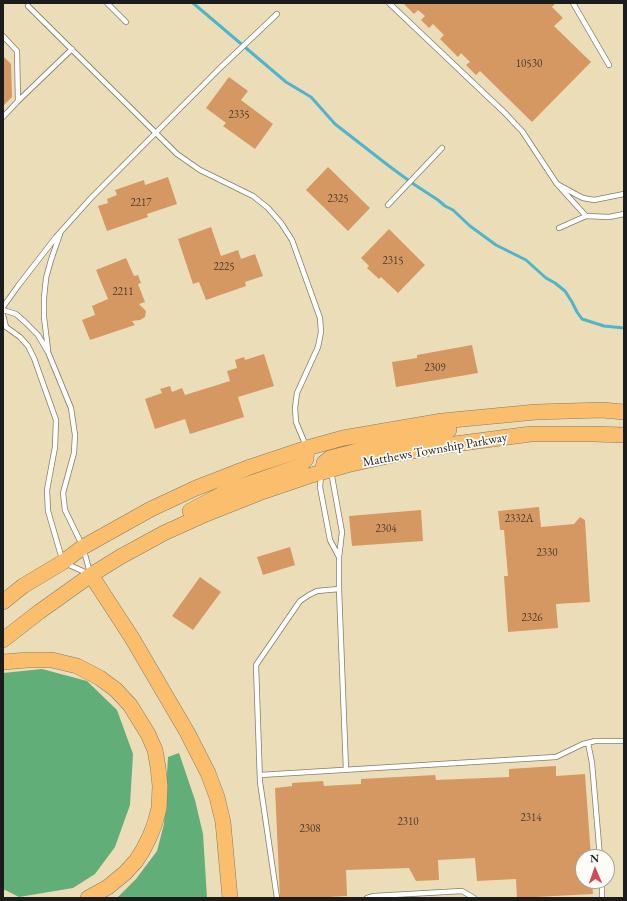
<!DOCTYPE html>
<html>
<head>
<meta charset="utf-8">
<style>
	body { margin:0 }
	#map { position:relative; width:627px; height:901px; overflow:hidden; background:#ecddb9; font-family:"EB Garamond",serif }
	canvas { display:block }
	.frame { position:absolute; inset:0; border:4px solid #1c1c1c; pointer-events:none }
	.north { position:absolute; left:575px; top:849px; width:40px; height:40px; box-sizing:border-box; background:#fdfcf7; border:1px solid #a3a29f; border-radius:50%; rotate:358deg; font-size:11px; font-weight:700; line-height:16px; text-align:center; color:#1c1c1c }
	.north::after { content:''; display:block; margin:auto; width:14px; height:18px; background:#d1495b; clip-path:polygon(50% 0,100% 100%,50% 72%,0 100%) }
</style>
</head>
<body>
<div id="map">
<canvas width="627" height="901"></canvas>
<div class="frame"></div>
<div class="north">N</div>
</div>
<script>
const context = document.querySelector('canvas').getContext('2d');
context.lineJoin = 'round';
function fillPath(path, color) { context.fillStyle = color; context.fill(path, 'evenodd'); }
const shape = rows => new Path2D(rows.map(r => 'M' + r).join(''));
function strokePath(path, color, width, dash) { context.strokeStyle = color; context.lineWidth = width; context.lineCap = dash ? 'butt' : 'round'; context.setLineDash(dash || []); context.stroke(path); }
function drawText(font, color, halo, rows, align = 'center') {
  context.font = font + ' "EB Garamond",serif'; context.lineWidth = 3.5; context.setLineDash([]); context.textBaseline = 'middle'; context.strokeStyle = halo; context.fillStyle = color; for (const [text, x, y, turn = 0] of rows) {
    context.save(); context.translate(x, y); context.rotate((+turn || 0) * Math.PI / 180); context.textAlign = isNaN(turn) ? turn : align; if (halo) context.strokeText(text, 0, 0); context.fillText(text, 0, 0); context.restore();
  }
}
const forest = shape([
	[42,669,87,681,117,710,133,754,130,805,115,847,95,874,73,888,19,897,3,889,3,673],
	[179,753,195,800,203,834,207,898,117,898,136,879,157,851,164,824,168,757]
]);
const stream = shape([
	[193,3,286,82,311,97,335,124,389,166,412,183,438,200,445,206,453,210,470,226,496,245,526,260,546,278,555,283,565,291,572,302,577,312,582,319,604,326,624,328]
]);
const building = shape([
	[403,3,556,3,552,7,563,18,554,26,591,62,532,122,480,71,476,75,466,65,470,62,461,53,458,57,440,39,444,35,433,24,429,28,421,20,425,16,418,10,414,14],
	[3,56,11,64,12,97,3,106],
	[229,77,248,91,241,100,273,124,255,149,223,126,226,123,206,108],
	[328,167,370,208,348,231,306,190],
	[168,177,177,204,147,214,148,217,107,231,98,206,108,203,107,199,117,195,115,190,144,180,145,185],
	[211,227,221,256,238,250,241,259,255,254,263,276,245,282,246,286,206,300,199,282,193,284,178,239],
	[389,229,425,265,398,293,381,277,379,279,367,268,369,266,361,258],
	[126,258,134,276,138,275,141,283,138,284,145,302,139,304,146,311,145,317,140,320,132,321,135,325,90,340,82,320,95,315,92,306,108,299,96,270],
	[472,345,478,373,396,387,392,362,417,358,417,355],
	[264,354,274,386,238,397,244,417,190,434,185,419,155,429,145,399,162,393,160,389,170,386,172,392,182,388,185,395,230,381,227,371,237,368,235,360,244,357,245,360],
	[539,507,541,527,574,524,580,517,585,520,590,602,556,604,558,628,508,632,504,576,508,576,504,530,500,530,498,511],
	[421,510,423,541,352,546,349,516],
	[290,547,295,565,263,575,257,557],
	[200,577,221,592,193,630,172,616],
	[556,766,556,776,585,774,591,857,583,857,583,881,592,881,593,894,517,898,516,879,477,881,475,858,438,860,439,880,416,881,409,868,346,870,347,896,311,898,280,898,275,788,292,786,292,783,323,781,324,786,341,785,361,784,361,779,435,775,436,780,509,777,509,769]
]);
const service = shape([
	[107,3,126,22],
	[389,3,506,114,518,127,522,131,557,184],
	[573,3,609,65],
	[28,6,177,154,200,170,253,196,268,208,281,223,292,240,320,318,321,332,318,347,297,393,295,408,296,422,306,446],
	[3,36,17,51,18,101,3,117],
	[18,101,72,49],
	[624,194,594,200,583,198,577,195,557,184,586,216,609,217,624,214],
	[388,205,442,148],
	[559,228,586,216],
	[3,307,18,286,56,237,91,198,220,68,277,14],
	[3,310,16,314,25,322,38,335,48,352,71,408,75,435,74,453,66,482,63,493,65,510,83,547,90,573],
	[3,315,6,327,20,337,28,346,34,358,56,420,55,447,47,490,48,511,62,559],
	[48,350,44,317,44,298,46,278,51,260,60,234],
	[331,471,342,532,339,557,339,589,346,770],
	[321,476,320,487,330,540,339,557],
	[67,564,87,573],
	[588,743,592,763,600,857],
	[260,775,556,757,583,744,595,741,624,741],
	[602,881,602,898],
	[277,898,260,782,256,665,300,601,309,595,317,591,339,589],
	[367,898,374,896,462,891,474,898]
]);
const primary = shape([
	[322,472,324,463,330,458,408,438,449,430],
	[190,511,228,491,300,466,306,459,307,448],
	[3,602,23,586,63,562,83,547,151,509,196,488,250,467,307,448,343,438,442,421,536,412,602,410,624,412],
	[3,640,39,612,91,575,120,557,164,533,206,514,259,493,312,475,347,465,401,453,447,445,531,434,593,434,624,435]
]);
const trunk = shape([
	[91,575,132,638,187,732,208,773,217,797,223,822,230,898],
	[3,662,28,660,52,660,77,666,100,678,116,690,130,705,148,734,155,750,158,767,160,786,159,808,155,823,150,836,143,850,136,861,125,873,108,887,88,898]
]);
const numberNames = [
	["10530",529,64],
	["2335",239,115],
	["2325",338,199],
	["2217",141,203],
	["2315",393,261],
	["2225",224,267],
	["2211",123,292],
	["2309",435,368],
	["2332A",519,519],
	["2304",386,529],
	["2330",547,553],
	["2326",532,618],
	["2314",531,818],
	["2310",408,822],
	["2308",310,829]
];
const streetNames = [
	["Matthews Township Parkway",435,450,-10]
];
fillPath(forest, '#62ae78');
strokePath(stream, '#4eb5cc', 3);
fillPath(building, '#d59862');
strokePath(service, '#847c6a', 6);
strokePath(primary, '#847c6a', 16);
strokePath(trunk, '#847c6a', 16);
strokePath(service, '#fff', 4.5);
strokePath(primary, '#fabe6d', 15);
strokePath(trunk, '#fabe6d', 15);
drawText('11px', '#4a3b2e', null, numberNames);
drawText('13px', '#1c1c1c', '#fdfcf7', streetNames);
</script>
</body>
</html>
